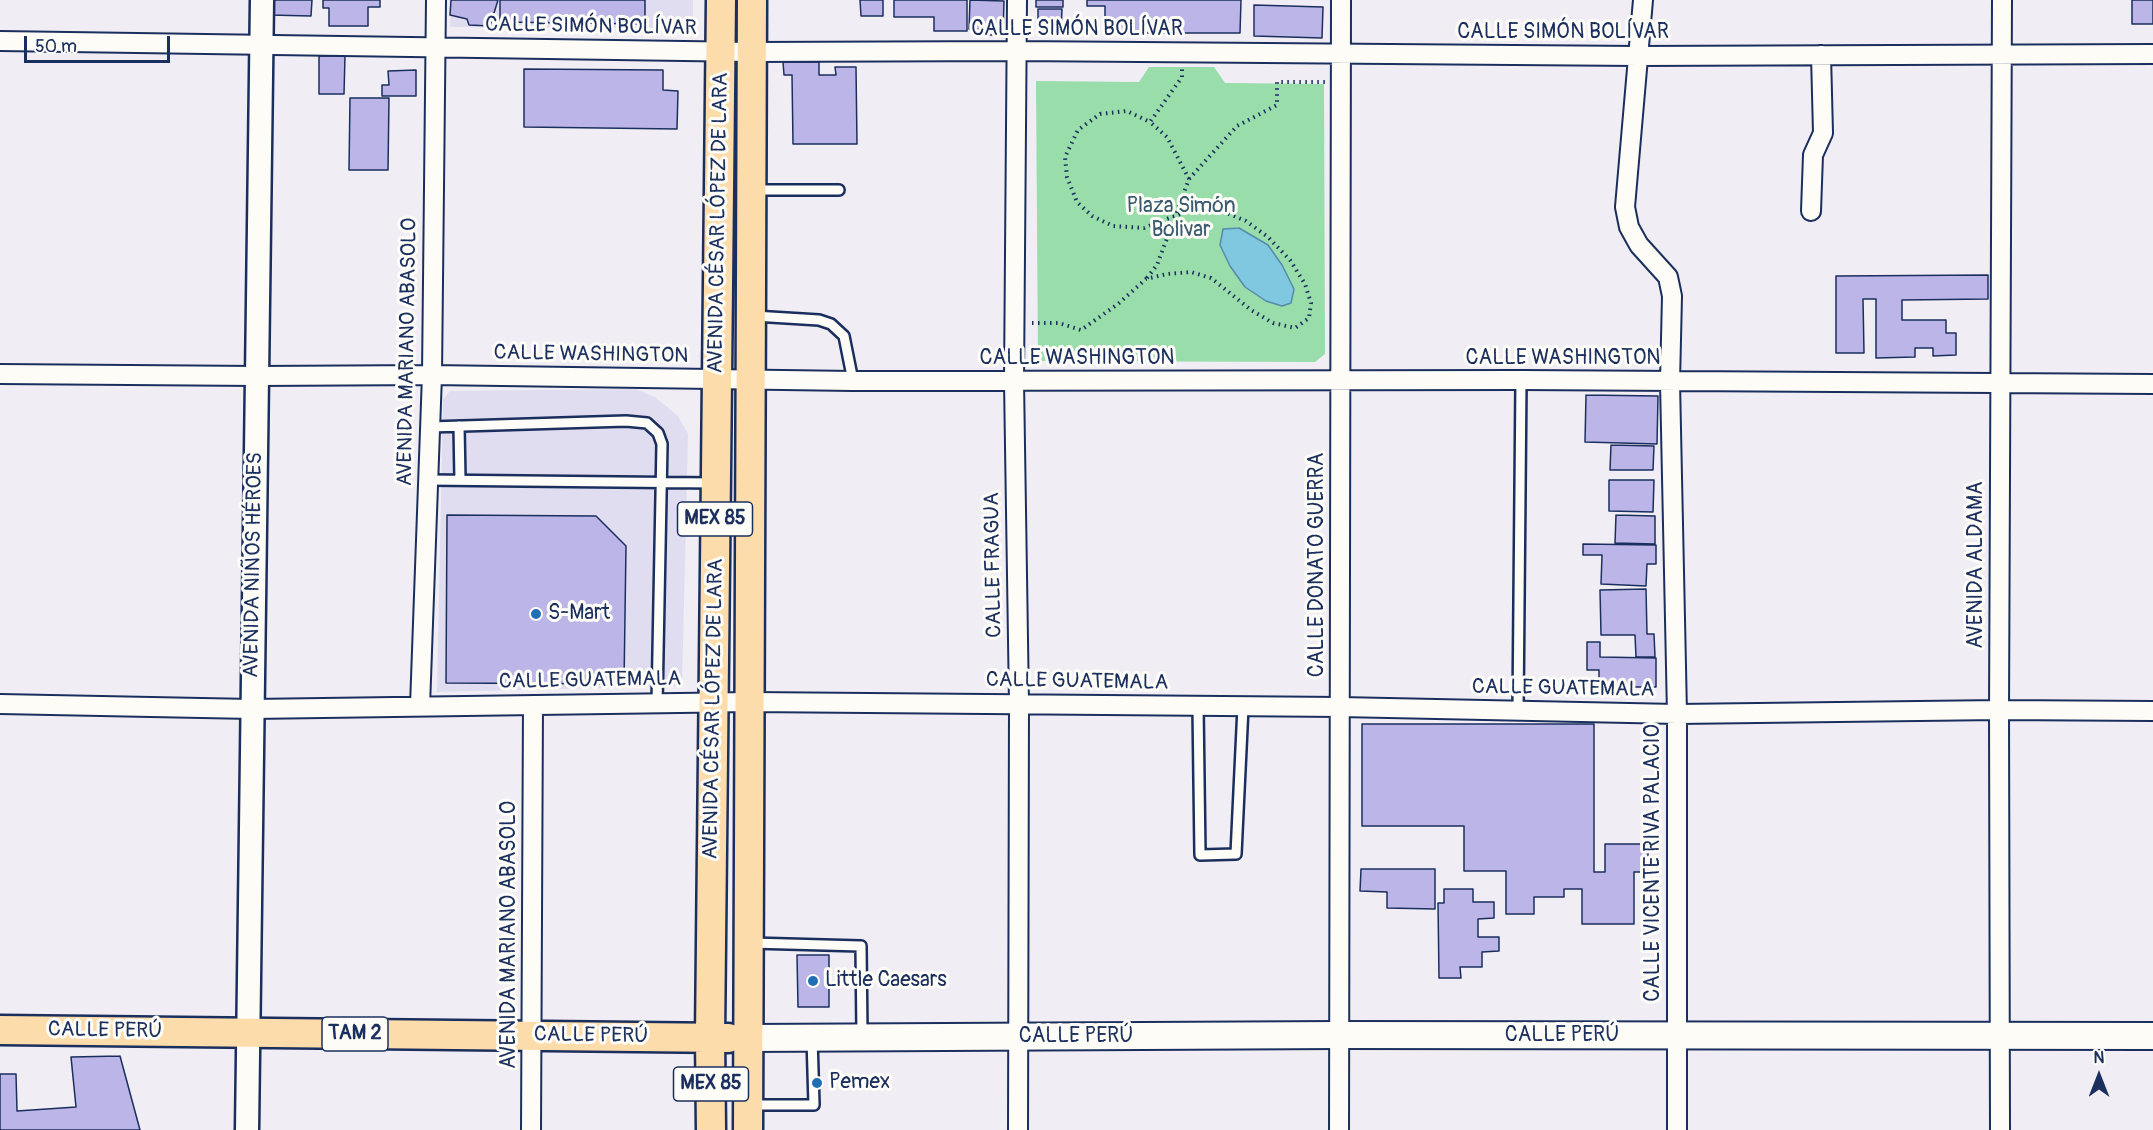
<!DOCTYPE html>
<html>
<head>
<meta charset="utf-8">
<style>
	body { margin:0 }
	#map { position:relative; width:2153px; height:1130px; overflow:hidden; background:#f0eef4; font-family:Pangolin,sans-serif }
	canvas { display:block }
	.north { position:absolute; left:2069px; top:1046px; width:60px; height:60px; -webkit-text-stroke:4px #fdfcf7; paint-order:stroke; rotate:0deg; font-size:16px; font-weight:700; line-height:24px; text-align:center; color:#1b2f5e }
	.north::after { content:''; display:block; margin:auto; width:21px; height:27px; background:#1b2f5e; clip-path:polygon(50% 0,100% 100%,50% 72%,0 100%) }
	.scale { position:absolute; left:24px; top:36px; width:146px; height:27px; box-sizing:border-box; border:3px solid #1b2f5e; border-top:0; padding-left:8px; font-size:18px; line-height:21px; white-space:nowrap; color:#1b2f5e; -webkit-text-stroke:4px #fdfcf7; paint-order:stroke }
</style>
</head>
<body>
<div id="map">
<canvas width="2153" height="1130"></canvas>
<div class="north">N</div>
<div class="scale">50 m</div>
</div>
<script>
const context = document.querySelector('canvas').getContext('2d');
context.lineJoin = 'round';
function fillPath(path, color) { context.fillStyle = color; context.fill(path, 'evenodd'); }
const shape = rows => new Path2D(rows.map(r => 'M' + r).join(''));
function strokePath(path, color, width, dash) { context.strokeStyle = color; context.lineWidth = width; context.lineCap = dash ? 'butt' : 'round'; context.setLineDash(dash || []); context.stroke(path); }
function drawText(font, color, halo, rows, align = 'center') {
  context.font = font + ' Pangolin,sans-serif'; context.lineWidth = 6; context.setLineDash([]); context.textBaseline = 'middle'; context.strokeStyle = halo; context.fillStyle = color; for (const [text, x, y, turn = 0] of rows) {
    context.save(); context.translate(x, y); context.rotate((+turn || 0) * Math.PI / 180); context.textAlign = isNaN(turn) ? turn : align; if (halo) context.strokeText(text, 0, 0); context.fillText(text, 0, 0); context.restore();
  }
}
const built = shape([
	[451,0,693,0,693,29,450,27],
	[636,389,655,397,678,416,688,434,682,686,437,692,443,399,450,391]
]);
const green = shape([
	[1149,67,1214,67,1225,83,1324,84,1325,354,1315,362,1038,361,1036,81,1139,82]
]);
const water = shape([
	[1239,228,1268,245,1282,265,1294,289,1291,303,1282,306,1266,301,1245,287,1230,266,1220,245,1223,229,1239,228]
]);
const building = shape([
	[269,0,312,0,311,16,269,15,269,0],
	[323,0,380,0,380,7,368,7,368,26,329,26,329,8,323,8,323,0],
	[451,0,498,0,490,26,469,25,467,19,450,15,451,0],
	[500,0,645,0,645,24,500,22,500,0],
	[860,0,883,0,883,16,861,16,860,0],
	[894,0,967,0,967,31,934,31,934,17,894,17,894,0],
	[970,0,1004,1,1003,35,985,35,985,29,969,29,970,0],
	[1036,0,1063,0,1063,7,1036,7,1036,0],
	[1087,0,1241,0,1240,33,1105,33,1105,6,1087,6,1087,0],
	[2132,0,2153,0,2153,24,2132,24,2132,0],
	[1254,5,1323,7,1322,38,1254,36,1254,5],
	[1038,9,1062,9,1061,33,1038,32,1038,9],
	[319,56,345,56,344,94,319,94,319,56],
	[783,62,819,62,819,75,836,75,835,67,856,67,857,144,793,144,792,75,784,75,783,62],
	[524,69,663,70,663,90,678,91,677,129,524,127,524,69],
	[416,70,416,96,382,96,382,85,389,85,388,71,416,70],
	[350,98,389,98,388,170,349,170,350,98],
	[1988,275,1988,299,1902,300,1902,320,1946,320,1946,333,1956,333,1956,355,1933,356,1933,348,1915,348,1915,357,1876,358,1876,299,1863,299,1864,353,1836,353,1836,276,1988,275],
	[1586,395,1658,396,1657,444,1585,442,1586,395],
	[1611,445,1654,446,1653,470,1610,470,1611,445],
	[1609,480,1654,480,1653,512,1609,511,1609,480],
	[447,515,596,516,626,546,624,684,446,683,447,515],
	[1616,515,1655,516,1655,544,1615,543,1616,515],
	[1583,544,1656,545,1656,564,1647,564,1646,586,1601,584,1602,555,1583,555,1583,544],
	[1646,589,1647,634,1654,634,1655,657,1636,657,1635,635,1601,635,1600,590,1646,589],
	[1587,642,1600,642,1600,657,1656,658,1656,687,1599,687,1599,670,1587,670,1587,642],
	[1362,724,1594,724,1594,872,1605,872,1605,844,1648,844,1648,872,1634,872,1634,924,1582,924,1582,889,1564,889,1564,897,1534,897,1534,914,1506,914,1506,871,1464,871,1464,826,1362,826,1362,724],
	[1361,869,1435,869,1435,909,1387,908,1387,892,1360,891,1361,869],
	[1444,889,1473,889,1473,902,1494,902,1494,918,1478,919,1478,937,1499,937,1499,951,1482,952,1482,967,1460,967,1461,978,1439,978,1438,903,1444,903,1444,889],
	[797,955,829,955,829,1007,798,1007,797,955],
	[120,1056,140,1130,0,1130,0,1074,16,1074,17,1111,76,1107,71,1057,120,1056]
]);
const path = shape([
	[1189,179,1237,126,1277,105,1277,82,1325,82],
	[1156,223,1144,228,1113,226,1092,216,1077,202,1067,177,1065,157,1078,130,1100,114,1127,111,1150,122,1182,77,1182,69],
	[1147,278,1157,265,1189,179,1167,137,1150,122],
	[1032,323,1059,323,1081,330,1118,304,1146,279,1167,274,1191,272,1211,278,1251,310,1273,323,1295,328,1309,318,1311,303,1305,284,1290,260,1268,237,1246,221,1222,211,1201,206]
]);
const service = shape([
	[754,190,839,190],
	[754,316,819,320,831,324,844,336,853,381],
	[459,426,460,480],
	[430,427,626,421,647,423,658,433,662,444,657,704],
	[428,480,713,483],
	[1198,706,1200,855,1236,854,1243,707],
	[1518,711,1521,380],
	[751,943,861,946,862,1035],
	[751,1105,814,1105,812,1038]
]);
const minor = shape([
	[1017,0,1014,381,1019,704,1018,1130],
	[1643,0,1625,207,1629,227,1639,245,1668,277,1672,296,1670,382,1677,714,1677,1130],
	[0,41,752,52,1016,51,1638,56,2153,54],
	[1811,211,1813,155,1823,133,1821,55],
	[0,374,257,376,432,375,853,381,1521,380,2153,384],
	[0,704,252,709,750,702,1340,707,1677,714,1999,710,2153,711],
	[420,706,432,375,436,0],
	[531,1130,533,705],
	[1339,1130,1341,0],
	[2000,1130,1999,710,2002,0]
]);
const tertiary = shape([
	[247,1130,262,0]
]);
const secondary = shape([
	[748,1038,1339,1035,2153,1036]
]);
const primary = shape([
	[0,1030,728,1038],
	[711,1130,710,1037,721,0],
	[748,1130,752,0]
]);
const pathBridge = shape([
	[1156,223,1201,206]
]);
const markers = [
	[536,614,6,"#1f6fb2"],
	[813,981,6,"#1f6fb2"],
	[817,1083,6,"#1f6fb2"]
];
const shields = [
	[715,519,75],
	[355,1034,66],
	[711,1084,75]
];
const shieldNames = [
	["MEX 85",715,519],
	["TAM 2",355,1034],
	["MEX 85",711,1084]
];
const streetNames = [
	["CALLE SIMÓN BOLÍVAR",591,27,1],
	["CALLE SIMÓN BOLÍVAR",1077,30],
	["CALLE SIMÓN BOLÍVAR",1563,33],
	["AVENIDA CÉSAR LÓPEZ DE LARA",719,223,-89],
	["AVENIDA MARIANO ABASOLO",408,352,-89],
	["CALLE WASHINGTON",591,355,1],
	["CALLE WASHINGTON",1077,359],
	["CALLE WASHINGTON",1563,359],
	["AVENIDA NIÑOS HÉROES",254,565,-89],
	["CALLE FRAGUA",994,565,-91],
	["CALLE DONATO GUERRA",1318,565,-90],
	["AVENIDA ALDAMA",1977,565,-90],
	["CALLE GUATEMALA",590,681,-1],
	["CALLE GUATEMALA",1077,682,1],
	["CALLE GUATEMALA",1563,689,1],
	["AVENIDA CÉSAR LÓPEZ DE LARA",714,709,-89],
	["CALLE VICENTE RIVA PALACIO",1654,863,-90],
	["AVENIDA MARIANO ABASOLO",510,935,-90],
	["CALLE PERÚ",105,1031,1],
	["CALLE PERÚ",591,1036,1],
	["CALLE PERÚ",1562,1036],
	["CALLE PERÚ",1076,1037]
];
const parkNames = [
	["Plaza Simón",1181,207],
	["Bolivar",1181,231]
];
const poiNames = [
	["S-Mart",548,614],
	["Little Caesars",825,981],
	["Pemex",829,1083]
];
fillPath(built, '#e0ddf0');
fillPath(green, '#98ddaa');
fillPath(water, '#7fc8df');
strokePath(water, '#578bab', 1.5);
fillPath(building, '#bcb5e7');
strokePath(building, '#1b2f5e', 1.5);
strokePath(service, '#1b2f5e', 14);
strokePath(minor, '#1b2f5e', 22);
strokePath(tertiary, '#1b2f5e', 27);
strokePath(secondary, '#1b2f5e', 30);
strokePath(primary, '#1b2f5e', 33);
strokePath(path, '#1b2f5e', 4, [1.5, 4.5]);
strokePath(service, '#fdfcf7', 9);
strokePath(minor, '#fdfcf7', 18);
strokePath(tertiary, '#fdfcf7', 22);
strokePath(secondary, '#fdfcf7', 26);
strokePath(primary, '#fddcac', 28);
strokePath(pathBridge, '#1b2f5e', 4, [1.5, 4.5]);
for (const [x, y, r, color] of markers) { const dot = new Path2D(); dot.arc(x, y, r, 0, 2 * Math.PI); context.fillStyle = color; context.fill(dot); strokePath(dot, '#fdfcf7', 2); }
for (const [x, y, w] of shields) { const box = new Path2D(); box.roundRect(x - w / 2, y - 17, w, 34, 4.5); context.fillStyle = '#fdfcf7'; context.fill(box); strokePath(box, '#1b2f5e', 1.5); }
drawText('bold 20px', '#1b2f5e', null, shieldNames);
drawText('21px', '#1b2f5e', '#fdfcf7', streetNames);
drawText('21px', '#3a5a71', '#fdfcf7', parkNames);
drawText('21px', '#1b2f5e', '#fdfcf7', poiNames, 'left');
</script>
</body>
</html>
